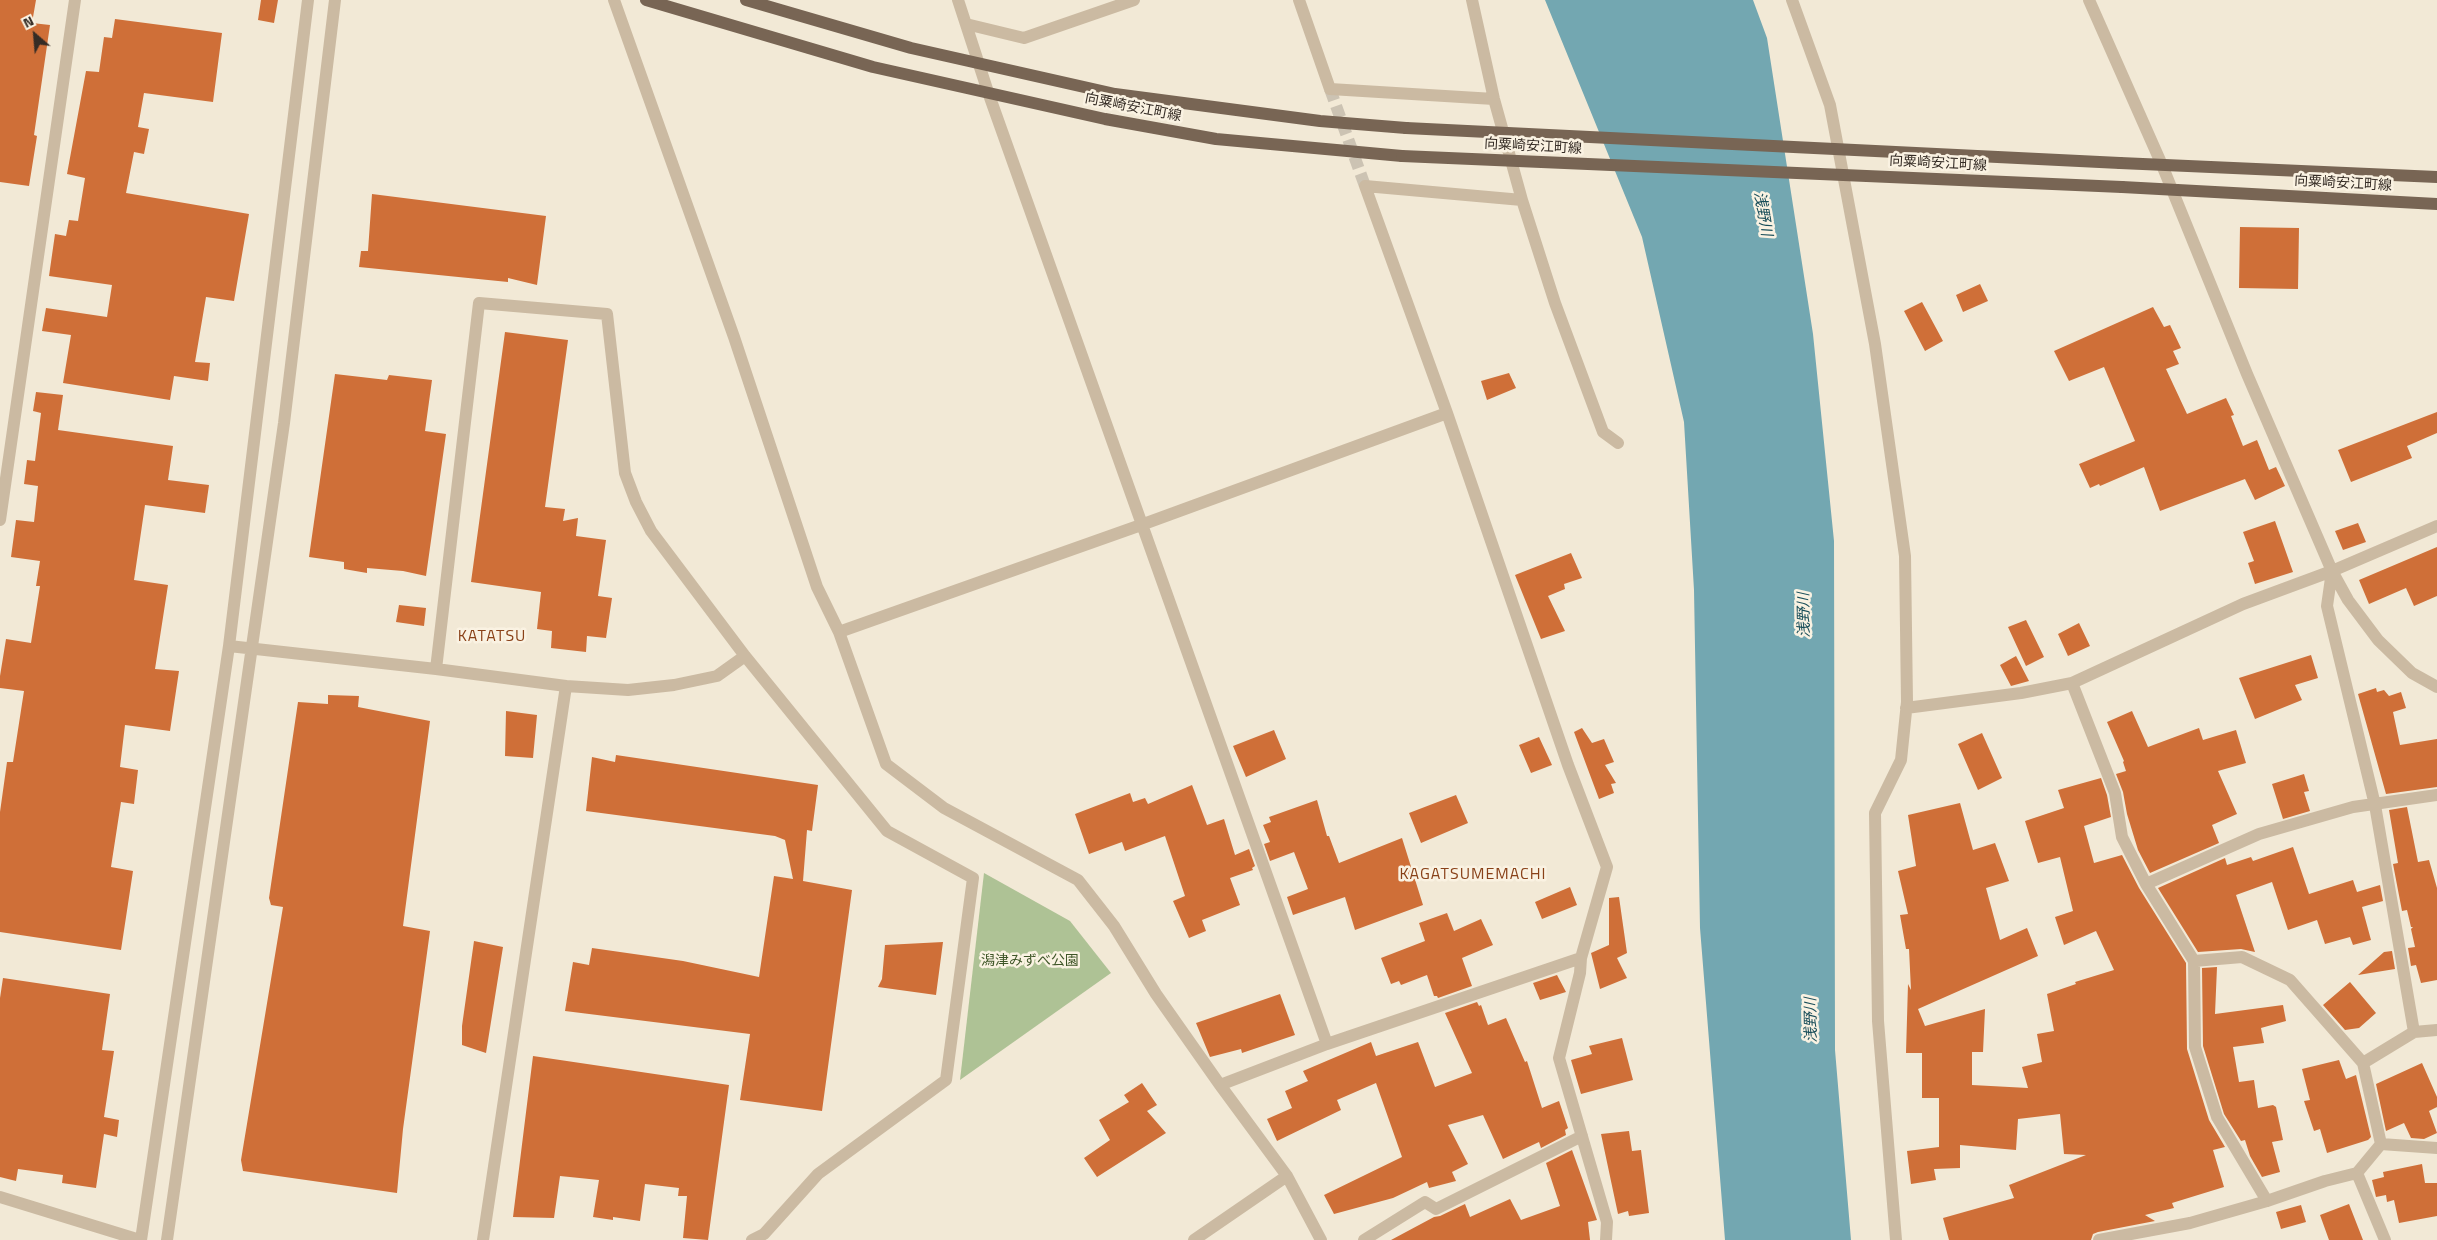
<!DOCTYPE html>
<html>
<head>
<meta charset="utf-8">
<style>
	body { margin:0 }
	#map { position:relative; width:2437px; height:1240px; overflow:hidden; background:#f2e9d6; font-family:"Titillium Web",sans-serif }
	canvas { display:block }
	.north { position:absolute; left:10px; top:10px; width:50px; height:50px; -webkit-text-stroke:4px #faf2e2; paint-order:stroke; rotate:333deg; font-size:14px; font-weight:700; line-height:20px; text-align:center; color:#352c25 }
	.north::after { content:''; display:block; margin:auto; width:18px; height:22px; background:#352c25; clip-path:polygon(50% 0,100% 100%,50% 72%,0 100%) }
</style>
</head>
<body>
<div id="map">
<canvas width="2437" height="1240"></canvas>
<div class="north">N</div>
</div>
<script>
const context = document.querySelector('canvas').getContext('2d');
context.lineJoin = 'round';
function fillPath(path, color) { context.fillStyle = color; context.fill(path, 'evenodd'); }
const shape = rows => new Path2D(rows.map(r => 'M' + r).join(''));
function strokePath(path, color, width, dash) { context.strokeStyle = color; context.lineWidth = width; context.lineCap = dash ? 'butt' : 'round'; context.setLineDash(dash || []); context.stroke(path); }
function drawText(font, color, halo, rows, align = 'center') {
  context.font = font + ' "Titillium Web","Noto Sans JP",sans-serif'; context.lineWidth = 5; context.setLineDash([]); context.textBaseline = 'middle'; context.strokeStyle = halo; context.fillStyle = color; for (const [text, x, y, turn = 0] of rows) {
    context.save(); context.translate(x, y); context.rotate((+turn || 0) * Math.PI / 180); context.textAlign = isNaN(turn) ? turn : align; if (halo) context.strokeText(text, 0, 0); context.fillText(text, 0, 0); context.restore();
  }
}
const green = shape([
	[984,873,1070,921,1111,973,960,1080]
]);
const water = shape([
	[1545,0,1753,0,1767,38,1813,334,1834,541,1835,1050,1851,1240,1725,1240,1700,928,1694,590,1684,422,1642,237]
]);
const building = shape([
	[0,0,36,0,32,23,50,25,34,135,37,136,29,186,0,182],
	[261,0,278,0,274,23,258,20],
	[115,19,222,33,213,102,144,93,138,127,149,129,144,154,134,152,126,193,249,214,234,301,206,297,195,362,210,363,208,381,174,376,170,400,63,383,71,335,42,331,46,308,107,317,112,285,49,276,55,234,66,236,69,220,78,221,85,178,67,174,86,71,99,72,104,37,112,38],
	[372,194,546,216,537,285,508,278,508,282,359,267,361,251,368,251],
	[2240,227,2299,228,2298,289,2239,288],
	[1980,284,1988,301,1963,312,1956,295],
	[1922,302,1943,341,1925,351,1904,311],
	[2153,307,2164,327,2170,325,2181,348,2173,351,2179,364,2166,369,2187,414,2226,398,2234,415,2231,416,2243,446,2257,440,2269,470,2276,467,2285,486,2255,500,2245,479,2160,511,2144,467,2100,486,2099,484,2090,488,2079,464,2135,441,2104,367,2069,381,2054,351],
	[505,332,568,340,545,507,565,509,563,521,578,518,576,536,606,540,598,596,612,598,606,638,587,636,586,652,551,648,552,631,537,629,541,592,471,582],
	[1509,373,1516,388,1487,400,1481,381],
	[335,374,387,380,389,375,432,380,425,431,446,434,426,576,403,571,367,568,367,573,344,569,344,562,309,557],
	[36,392,63,395,58,430,173,446,168,480,209,485,205,513,145,505,134,580,168,585,155,669,179,671,170,731,125,725,120,767,138,770,134,804,121,802,111,867,133,871,121,950,0,932,0,812,7,762,13,762,24,691,0,688,0,676,6,639,31,643,40,586,36,586,40,561,11,557,16,520,34,522,38,486,24,484,27,460,35,461,41,413,33,411],
	[2437,412,2437,433,2407,446,2412,458,2351,482,2338,450],
	[2275,521,2293,572,2255,584,2248,563,2254,561,2243,532],
	[2358,523,2366,542,2343,550,2335,531],
	[2437,547,2437,596,2414,606,2406,588,2369,604,2359,580],
	[1571,553,1582,578,1564,584,1565,589,1548,596,1565,631,1541,639,1515,575],
	[399,605,426,608,424,626,396,622],
	[2026,620,2044,657,2026,666,2008,627],
	[2079,623,2090,646,2068,656,2058,634],
	[2311,655,2318,678,2295,685,2302,700,2255,719,2239,678],
	[2016,656,2029,681,2011,686,2000,665],
	[2376,688,2377,692,2384,690,2389,696,2401,692,2406,708,2393,712,2400,745,2437,739,2437,787,2386,794,2358,694],
	[328,695,359,696,358,707,430,721,403,926,430,931,403,1129,397,1193,243,1171,241,1160,283,907,271,905,269,898,298,702,328,704],
	[506,711,537,715,533,758,505,756],
	[2132,711,2148,747,2199,728,2203,740,2236,730,2246,763,2218,771,2237,814,2212,825,2219,843,2150,873,2138,850,2127,814,2123,792,2116,774,2126,771,2123,762,2124,761,2107,722],
	[1582,728,1592,743,1604,739,1614,762,1605,765,1616,783,1611,784,1614,793,1599,799,1574,732],
	[1274,730,1286,759,1246,777,1233,746],
	[1982,733,2002,778,1978,790,1958,744],
	[1539,737,1552,765,1531,773,1519,745],
	[616,755,818,785,812,831,807,830,803,881,852,890,822,1111,740,1100,750,1034,565,1011,573,962,589,965,592,948,683,961,759,977,774,876,793,879,785,840,775,836,586,811,592,757,615,762],
	[2304,774,2309,791,2304,792,2310,811,2283,819,2272,784],
	[2101,778,2107,795,2111,817,2084,826,2094,863,2122,855,2139,888,2186,963,2187,1049,2209,1120,2225,1147,2213,1150,2224,1187,2172,1203,2174,1208,2145,1215,2155,1221,2098,1232,2093,1234,2091,1240,1949,1240,1943,1218,2014,1198,2009,1185,2086,1155,2064,1154,2060,1114,2018,1119,2016,1150,1960,1145,1960,1168,1934,1169,1936,1180,1911,1184,1907,1151,1939,1147,1939,1098,1922,1098,1922,1053,1906,1053,1908,984,1911,990,1909,949,1906,949,1900,915,1908,914,1898,871,1916,866,1908,815,1960,803,1973,850,1995,843,2009,881,1986,888,2000,940,2027,928,2038,956,1918,1009,1925,1026,1985,1009,1983,1052,1972,1052,1972,1085,2028,1088,2022,1067,2042,1062,2037,1034,2054,1031,2047,994,2076,984,2075,982,2114,970,2096,931,2064,945,2055,917,2073,911,2060,857,2038,863,2025,821,2064,808,2058,790],
	[1192,785,1207,825,1224,819,1235,855,1249,849,1255,866,1252,868,1253,870,1230,878,1240,905,1202,920,1206,931,1189,938,1173,901,1185,896,1165,836,1125,851,1122,842,1089,854,1075,814,1130,793,1133,802,1145,798,1148,804],
	[1456,795,1468,823,1421,843,1409,813],
	[1317,800,1327,836,1329,836,1339,863,1402,838,1423,905,1355,930,1345,897,1293,915,1287,897,1308,889,1294,852,1270,861,1264,844,1270,842,1263,825,1271,822,1269,817],
	[2407,807,2418,862,2429,860,2437,888,2437,980,2421,983,2416,965,2411,966,2408,948,2415,947,2411,929,2413,927,2411,927,2407,910,2402,911,2393,864,2398,863,2389,810],
	[2293,847,2309,894,2353,880,2357,892,2380,885,2383,901,2362,907,2371,940,2353,945,2350,937,2325,944,2317,920,2288,930,2272,882,2236,895,2255,952,2241,949,2198,952,2158,888,2225,858,2227,865,2251,857,2253,861],
	[1570,887,1577,905,1542,919,1535,902],
	[1619,897,1627,953,1617,958,1627,978,1600,989,1591,953,1609,945,1609,898],
	[1447,913,1454,931,1481,919,1493,945,1462,958,1472,986,1438,998,1437,996,1434,996,1427,975,1401,985,1399,981,1391,984,1381,958,1425,941,1419,923],
	[474,941,503,947,486,1053,462,1045,462,1026],
	[943,942,936,995,878,987,882,979,885,945],
	[2392,951,2395,969,2358,975,2384,952],
	[2217,967,2215,1014,2283,1005,2286,1021,2261,1028,2264,1043,2233,1047,2239,1082,2254,1080,2258,1108,2273,1105,2276,1107,2283,1140,2272,1142,2280,1172,2262,1177,2250,1156,2245,1140,2241,1141,2224,1114,2203,1046,2202,968],
	[1557,975,1566,992,1540,1000,1533,983],
	[3,978,110,994,102,1050,114,1051,104,1117,119,1120,117,1137,104,1134,96,1188,62,1183,63,1175,18,1169,16,1181,0,1177,0,998],
	[2350,982,2376,1013,2359,1028,2345,1030,2323,1005],
	[1280,994,1295,1035,1242,1053,1241,1049,1210,1057,1196,1023],
	[1477,1002,1479,1006,1481,1005,1488,1025,1506,1018,1525,1062,1527,1061,1542,1108,1559,1101,1568,1128,1565,1130,1566,1135,1541,1148,1539,1142,1503,1159,1483,1115,1448,1125,1468,1164,1452,1172,1456,1181,1429,1188,1427,1182,1393,1198,1334,1214,1324,1195,1402,1157,1376,1083,1337,1100,1341,1110,1277,1141,1267,1119,1292,1108,1285,1091,1308,1081,1303,1071,1371,1042,1376,1056,1418,1042,1435,1087,1472,1073,1445,1013],
	[1622,1038,1633,1080,1581,1094,1571,1060,1592,1054,1589,1046],
	[533,1056,729,1085,708,1240,683,1238,687,1196,678,1196,679,1188,645,1184,640,1221,613,1217,613,1220,593,1217,599,1180,560,1176,554,1218,513,1217],
	[2339,1060,2346,1079,2356,1075,2371,1137,2368,1140,2327,1153,2320,1129,2314,1131,2304,1101,2310,1100,2302,1069],
	[2422,1063,2437,1097,2437,1107,2429,1111,2437,1133,2424,1139,2411,1138,2404,1123,2386,1131,2376,1084],
	[1142,1083,1157,1105,1147,1111,1166,1133,1097,1177,1084,1158,1110,1140,1099,1120,1129,1102,1124,1095],
	[1629,1131,1632,1151,1641,1150,1649,1213,1629,1216,1628,1211,1618,1214,1601,1134],
	[1572,1150,1597,1220,1588,1222,1590,1240,1391,1240,1434,1217,1440,1216,1465,1204,1470,1217,1510,1199,1521,1220,1560,1206,1546,1163],
	[2422,1164,2425,1183,2437,1183,2437,1216,2399,1223,2394,1200,2387,1202,2386,1195,2376,1197,2372,1180,2384,1177,2383,1172],
	[2349,1204,2363,1240,2329,1240,2320,1215],
	[2301,1205,2306,1222,2281,1229,2276,1212]
]);
const minorTunnel = shape([
	[1330,89,1365,186]
]);
const minor = shape([
	[614,0,734,337,817,587,839,632,886,764,944,808,1078,880,1114,926,1156,994,1220,1085,1287,1176,1321,1240],
	[958,0,988,92,1327,1044,1220,1085],
	[1299,0,1330,89,1494,99],
	[1472,0,1494,99,1522,200,1555,303,1603,432,1618,443],
	[1792,0,1830,105,1875,344,1905,556,1907,702,1901,760,1875,813,1878,1021,1896,1240],
	[2089,0,2162,165,2247,374,2332,571,2348,600,2378,640,2412,673,2437,687],
	[966,24,1024,38,1134,0],
	[1522,200,1365,186,1447,413,1568,765,1607,867,1581,958,1580,973,1559,1058,1607,1222,1606,1240],
	[0,520,75,0],
	[2332,571,2327,606,2375,805,2414,1032],
	[839,632,1141,525,1447,413],
	[229,646,436,669,566,686,628,690,674,685,717,676,745,656],
	[436,669,479,303,607,314,625,473,636,502,651,531,745,656,887,831,973,878,946,1080,818,1174,764,1234,752,1240],
	[2072,683,2115,793,2122,837,2146,884,2259,834,2353,807,2437,795],
	[1906,708,2021,693,2072,683,2243,604,2332,571,2437,526],
	[2146,884,2194,961,2242,957,2290,980,2363,1063,2381,1144],
	[2194,961,2195,1047,2217,1117,2267,1201],
	[1327,1044,1581,958],
	[2363,1063,2414,1032,2437,1030],
	[2381,1144,2437,1148],
	[2357,1173,2385,1240],
	[0,1197,140,1240],
	[141,1240,229,646,308,0],
	[167,1240,284,423,335,0],
	[483,1240,566,686],
	[1194,1240,1287,1176],
	[1364,1240,1425,1202,1436,1209,1582,1136],
	[2099,1240,2190,1223,2267,1201,2325,1181,2357,1173,2381,1144]
]);
const major = shape([
	[646,0,873,67,1105,119,1216,139,1402,156],
	[746,0,911,48,1115,94,1320,121,1406,128],
	[2120,163,2437,177],
	[2122,187,2437,204]
]);
const majorBridge = shape([
	[1406,128,2120,163],
	[1402,156,2122,187]
]);
const streetNames = [
	["向粟崎安江町線",1133,108,11],
	["向粟崎安江町線",1533,147,3],
	["向粟崎安江町線",1938,164,3],
	["向粟崎安江町線",2343,184,3]
];
const parkNames = [
	["潟津みずべ公園",1030,962]
];
const waterNames = [
	["浅野川",1762,214,80],
	["浅野川",1805,615,-91],
	["浅野川",1812,1020,-91]
];
const quarterNames = [
	["KATATSU",492,637],
	["KAGATSUMEMACHI",1473,875]
];
fillPath(green, '#aec295');
fillPath(water, '#73a7b1');
fillPath(building, '#cf6f38');
strokePath(minorTunnel, '#ccc3b3', 12, [12, 6]);
strokePath(minor, '#cbbaa2', 12);
strokePath(major, '#786554', 12);
strokePath(majorBridge, '#786554', 12);
drawText('14px', '#352c25', '#faf2e2', streetNames);
drawText('14px', '#3e5527', '#faf2e2', parkNames);
drawText('italic 15px', '#184d59', '#faf2e2', waterNames);
context.letterSpacing = '1px';
drawText('16px', '#894118', '#faf2e2', quarterNames);
context.letterSpacing = '0px';
</script>
</body>
</html>
